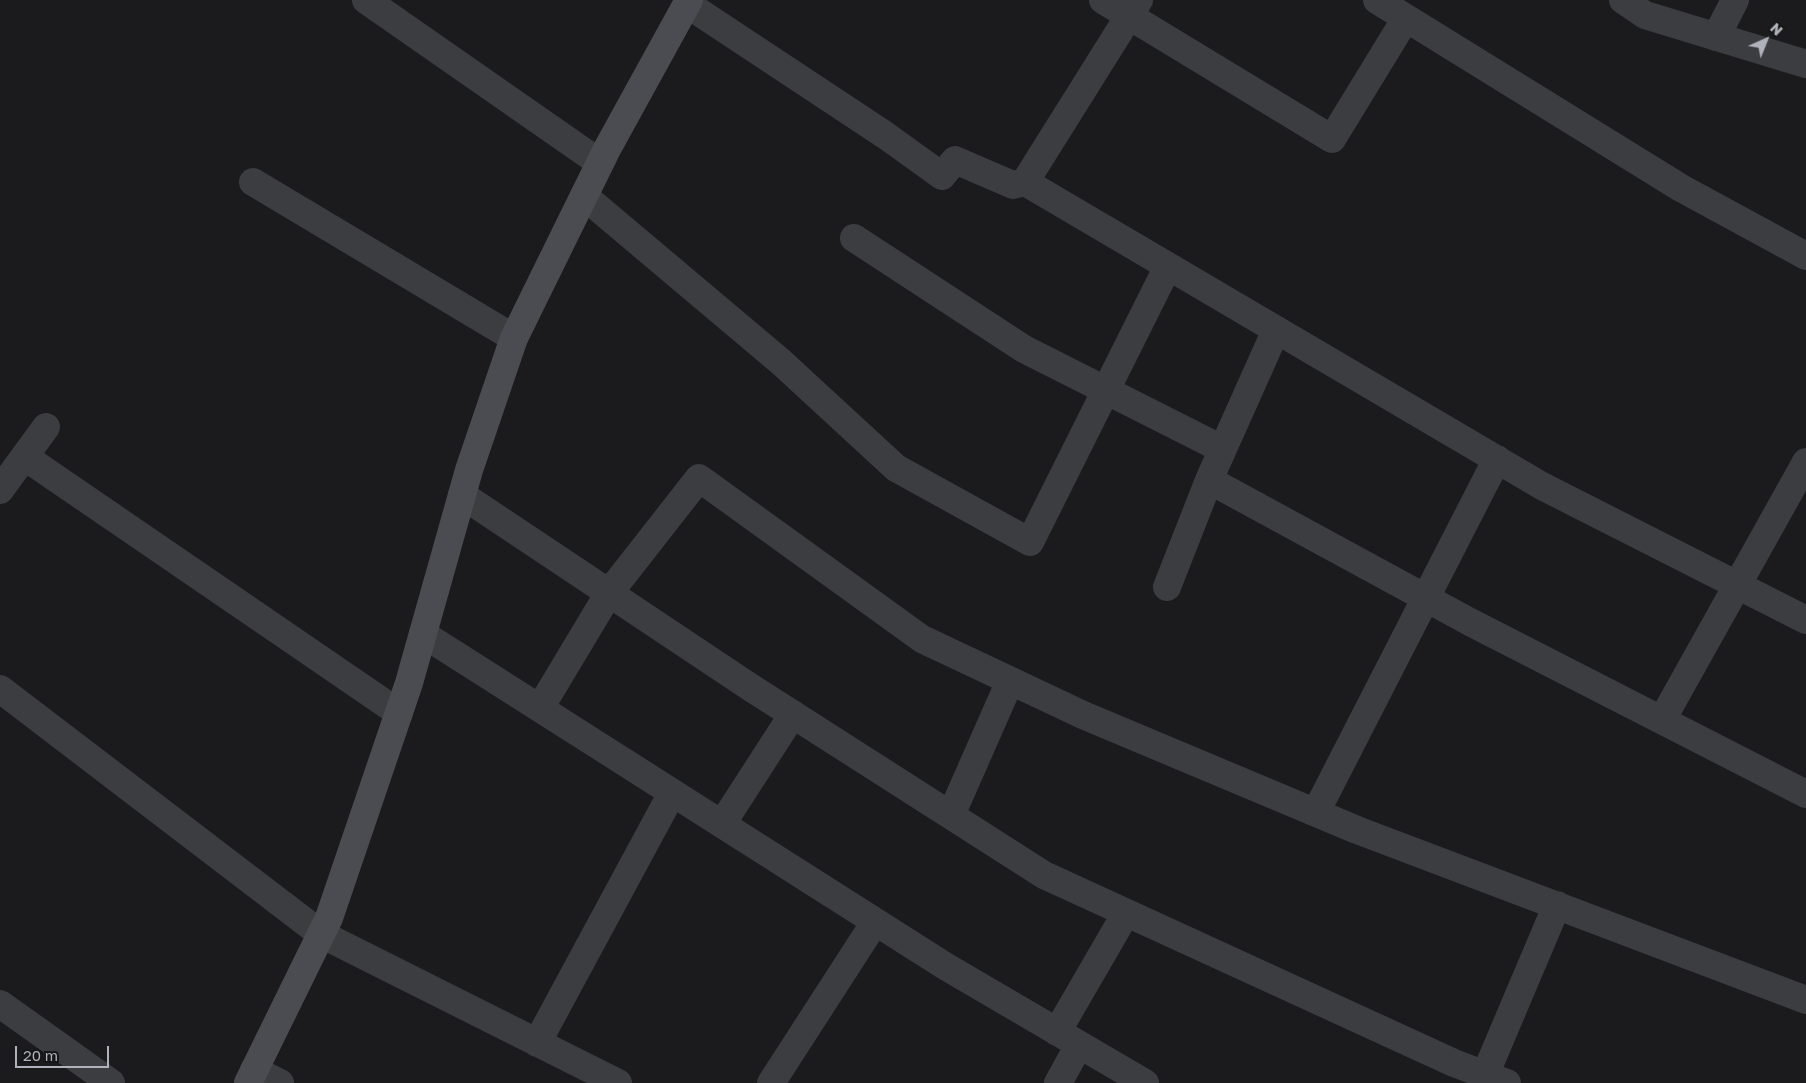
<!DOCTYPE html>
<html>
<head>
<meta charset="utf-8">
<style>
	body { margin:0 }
	#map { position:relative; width:1806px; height:1083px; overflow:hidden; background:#1b1b1d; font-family:"Golos Text",sans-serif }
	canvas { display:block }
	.north { position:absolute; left:1741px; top:15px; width:50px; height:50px; -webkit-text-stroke:4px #161618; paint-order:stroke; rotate:44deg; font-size:14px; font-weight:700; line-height:20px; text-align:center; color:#afb2ba }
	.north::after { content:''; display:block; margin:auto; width:18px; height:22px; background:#afb2ba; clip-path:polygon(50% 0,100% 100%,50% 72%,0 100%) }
	.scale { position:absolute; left:15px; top:1046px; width:94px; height:22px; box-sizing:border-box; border:2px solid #afb2ba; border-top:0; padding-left:6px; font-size:15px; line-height:18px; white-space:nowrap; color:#afb2ba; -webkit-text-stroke:4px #161618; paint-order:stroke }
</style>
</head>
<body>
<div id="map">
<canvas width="1806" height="1083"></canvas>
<div class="north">N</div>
<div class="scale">20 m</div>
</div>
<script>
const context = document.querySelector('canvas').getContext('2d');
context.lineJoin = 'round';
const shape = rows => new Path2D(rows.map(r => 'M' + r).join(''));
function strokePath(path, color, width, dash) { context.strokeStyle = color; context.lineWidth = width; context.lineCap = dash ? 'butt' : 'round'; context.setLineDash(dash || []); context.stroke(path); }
const minor = shape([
	[366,0,600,163],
	[1103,0,1332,139,1406,18],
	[1377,0,1681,188,1806,256],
	[1623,0,1645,15,1806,64],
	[687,4,885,135,942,176,955,160,1013,185,1025,182,1139,0],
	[1716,37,1735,0],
	[253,182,514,338],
	[1025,182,1542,486,1806,620],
	[584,196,781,362,896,468,1030,542,1168,266],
	[854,238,1024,349,1222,449],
	[25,457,399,713],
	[1209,480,1470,622,1806,794],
	[0,490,46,427],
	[462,495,750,687,1044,875,1454,1063,1507,1083],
	[1167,587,1209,480,1276,330],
	[423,634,945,966,1145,1083],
	[0,689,321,934,618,1083],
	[540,708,609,593,699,478,922,639,1083,715,1357,830,1806,1000],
	[1662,720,1806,462],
	[1316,812,1497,459],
	[951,815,1010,681],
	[722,824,793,714],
	[0,1004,111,1083],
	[1057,1032,1126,913],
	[537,1043,672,793],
	[254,1070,280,1083],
	[1485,1075,1557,905],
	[771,1083,875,922],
	[1058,1083,1079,1045]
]);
const secondary = shape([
	[248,1083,329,918,409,683,469,470,514,338,607,149,689,0]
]);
strokePath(minor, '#3c3d41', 28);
strokePath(secondary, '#4a4c51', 28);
</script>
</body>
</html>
